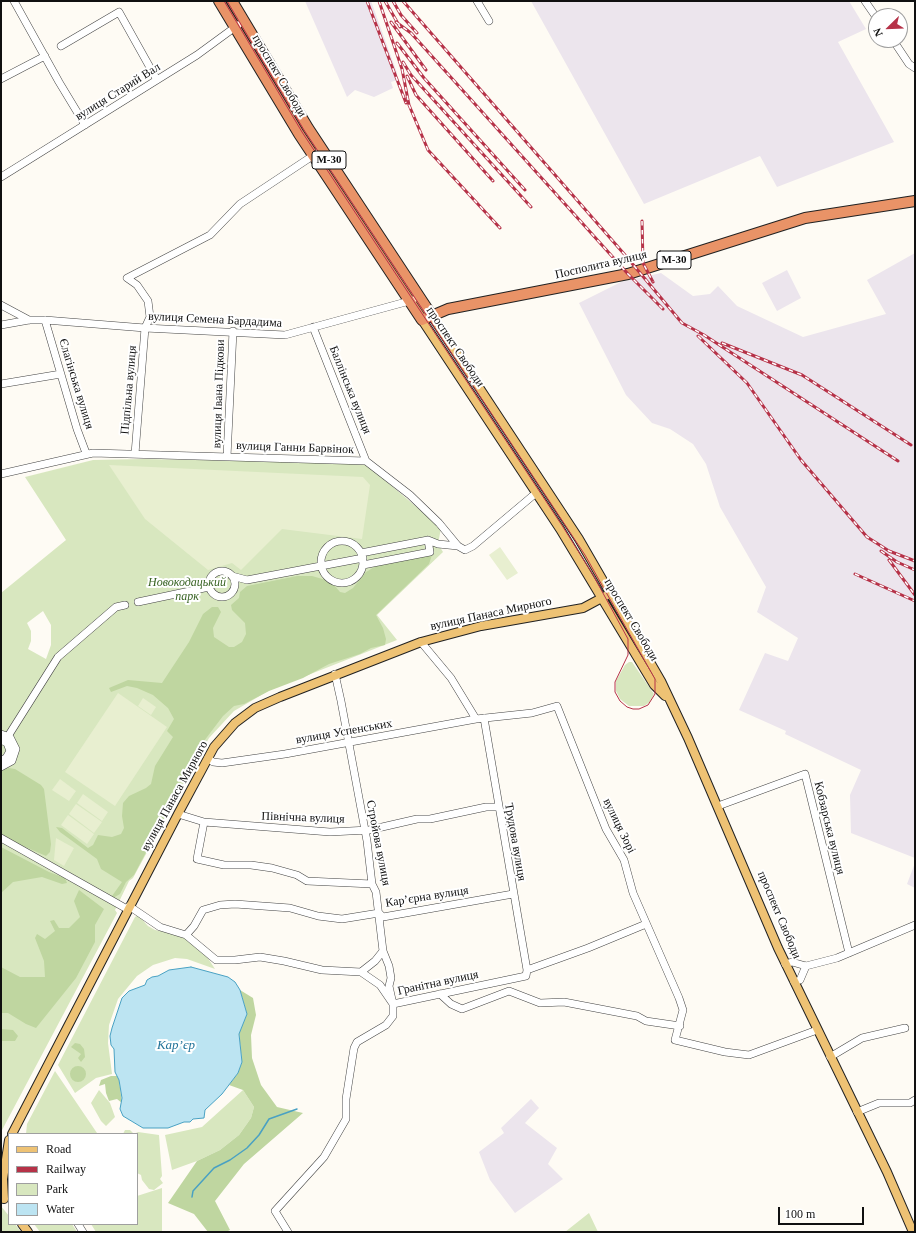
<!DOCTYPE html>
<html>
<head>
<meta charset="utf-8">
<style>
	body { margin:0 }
	#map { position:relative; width:916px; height:1233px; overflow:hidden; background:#fefbf4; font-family:"Times New Roman",serif }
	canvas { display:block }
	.frame { position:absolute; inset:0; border:2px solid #101010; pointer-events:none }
	.legend { position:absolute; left:8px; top:1133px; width:130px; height:92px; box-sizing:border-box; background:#fff; border:1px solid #9f9f9f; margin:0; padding:5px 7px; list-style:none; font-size:12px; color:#101010 }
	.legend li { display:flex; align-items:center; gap:8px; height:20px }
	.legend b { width:20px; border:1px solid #9f9f9f }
	.north { position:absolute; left:868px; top:8px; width:40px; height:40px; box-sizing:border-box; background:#fff; border:1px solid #9f9f9f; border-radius:50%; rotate:247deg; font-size:11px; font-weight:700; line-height:16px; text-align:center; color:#101010 }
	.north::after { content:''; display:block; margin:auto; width:14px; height:18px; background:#b63248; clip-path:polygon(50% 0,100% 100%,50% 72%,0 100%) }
	.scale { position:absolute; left:778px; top:1207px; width:86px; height:18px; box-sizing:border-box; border:2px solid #101010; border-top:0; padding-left:5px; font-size:12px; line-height:14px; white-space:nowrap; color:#101010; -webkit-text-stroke:3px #fff; paint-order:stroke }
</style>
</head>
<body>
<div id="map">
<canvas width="916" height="1233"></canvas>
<div class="frame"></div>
<ul class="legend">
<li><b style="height:5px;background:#eec274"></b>Road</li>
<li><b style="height:5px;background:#b63248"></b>Railway</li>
<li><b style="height:11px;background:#d8e7bf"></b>Park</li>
<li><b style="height:11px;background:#bce4f2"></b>Water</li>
</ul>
<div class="north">N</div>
<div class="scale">100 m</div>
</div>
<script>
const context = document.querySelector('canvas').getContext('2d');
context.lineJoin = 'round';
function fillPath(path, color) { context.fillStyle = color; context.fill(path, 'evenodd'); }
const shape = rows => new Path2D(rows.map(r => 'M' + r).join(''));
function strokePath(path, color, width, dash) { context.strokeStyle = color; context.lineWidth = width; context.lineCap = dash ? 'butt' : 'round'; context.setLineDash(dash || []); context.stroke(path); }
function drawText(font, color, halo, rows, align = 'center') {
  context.font = font + ' "Times New Roman",serif'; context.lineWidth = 4; context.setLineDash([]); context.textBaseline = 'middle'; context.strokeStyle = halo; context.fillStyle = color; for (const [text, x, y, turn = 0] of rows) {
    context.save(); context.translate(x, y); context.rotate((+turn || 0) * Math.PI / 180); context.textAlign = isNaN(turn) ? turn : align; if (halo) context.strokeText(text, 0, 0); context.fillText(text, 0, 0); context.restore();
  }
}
const industrial = shape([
	[305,1,371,1,397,73,397,80,391,82,393,88,374,97,355,90,347,97],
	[531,1,849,1,866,29,838,42,894,142,777,187,760,156,644,204],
	[915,253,915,858,851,833,850,795,861,770,785,734,786,731,739,710,765,653,788,661,798,638,757,612,766,587,720,507,706,464,693,444,670,429,652,423,626,395,579,303,621,282,661,273,693,296,710,294,718,286,737,306,803,337,886,314,867,280],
	[787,270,801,298,777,311,762,283],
	[915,863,915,888,907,884],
	[531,1099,539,1108,525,1123,557,1148,548,1164,563,1179,515,1213,490,1180,479,1152,504,1133,501,1128]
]);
const green = shape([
	[143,459,365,463,441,528,438,544,443,552,377,615,397,640,270,690,234,711,209,738,133,878,129,881,115,910,117,913,1,1132,1,593,66,540,25,477,93,460],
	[43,611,51,625,51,645,46,659,28,649,31,641,31,631,27,623],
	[629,662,632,662,654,694,650,702,644,706,629,706,620,699,616,691,616,681,625,665],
	[138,915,148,926,155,930,182,935,202,949,215,969,187,959,175,958,153,965,137,976,118,999,109,1025,108,1043,112,1074,96,1078,75,1093,58,1065,135,917],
	[55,1071,97,1133,95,1134,26,1134,27,1124],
	[99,1090,110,1103,115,1117,106,1126,101,1121,91,1103],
	[243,1090,254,1107,251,1118,239,1135,220,1150,197,1161,172,1170,165,1135,202,1127],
	[125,1130,130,1130,134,1134,138,1132,159,1135,162,1176,160,1179,163,1183,154,1190,149,1189,142,1180,141,1175,137,1173,137,1134,123,1134],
	[162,1188,162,1232,96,1232,91,1224,137,1224,137,1196],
	[1,1206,9,1216,9,1224,15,1224,21,1232,1,1232],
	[589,1213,598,1232,565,1232],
	[34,1224,72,1224,77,1232,40,1232]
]);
const forest = shape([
	[432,555,429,564,376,615,383,628,386,639,385,645,371,648,360,654,329,664,303,678,269,691,244,704,234,706,223,716,204,741,183,776,168,811,134,875,126,882,120,894,113,898,112,896,122,882,101,869,97,859,60,832,56,827,62,828,88,848,93,845,98,835,112,837,121,834,124,828,122,816,123,803,129,796,146,788,151,784,155,766,173,737,167,731,174,719,168,708,153,695,137,688,127,686,111,692,109,688,128,680,162,683,189,642,203,614,212,607,218,607,221,612,213,628,214,637,229,647,234,647,242,642,246,634,245,623,232,610,231,605,239,598,240,592,247,586,297,576,312,576,326,580,334,585,340,592,345,593,353,588,366,572,376,566],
	[9,768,15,769,41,785,44,789,51,844,50,852,46,856,14,842,1,834,1,769],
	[1,847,49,872,65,878,67,883,62,884,42,877,13,882,1,893],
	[79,890,104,909,95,925,95,942,76,978,36,1028,26,1024,8,1013,1,1013,1,967,20,977,45,977,44,961,35,938,37,934,45,939,55,931,50,921,54,920,59,928,69,928,80,917,74,901],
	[240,990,253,998,256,1015,251,1035,252,1058,261,1085,277,1107,303,1113,244,1164,215,1201,230,1230,226,1232,208,1232,194,1214,168,1203,197,1161,220,1150,239,1135,251,1118,254,1107,243,1090,229,1085,238,1073,242,1062,239,1033,247,1014],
	[1,1029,13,1030,18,1036,15,1041,1,1041],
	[75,1043,80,1044,84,1049,85,1057,81,1062,78,1058,81,1054,71,1047],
	'70 1074a8 8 0 1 1 16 0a8 8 0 1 1-16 0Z',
	[111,1076,117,1076,119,1080,122,1103,117,1099,109,1101,106,1093,105,1084,99,1086,101,1080]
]);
const pitch = shape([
	[109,465,363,477,370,485,362,539,282,529,241,570,232,563,208,570,145,519],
	[500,547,518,573,507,580,489,555],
	[118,693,167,727,115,806,65,772],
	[143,698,156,707,151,715,138,706],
	[60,779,76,791,69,801,52,790],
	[83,794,108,812,102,821,77,803],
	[76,804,102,822,94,833,69,814],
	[68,815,94,834,87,844,61,825],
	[56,838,74,848,64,866,54,860]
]);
const water = shape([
	[191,967,228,977,235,982,240,990,247,1014,239,1034,242,1062,238,1073,222,1094,205,1110,204,1118,193,1119,190,1122,184,1122,168,1128,143,1128,123,1116,120,1109,122,1098,119,1080,115,1072,114,1049,111,1045,110,1036,112,1028,122,998,129,991,145,985,147,980,152,977,158,976,169,970,191,967]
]);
const stream = shape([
	[192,1197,193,1191,214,1168,230,1160,247,1148,259,1135,269,1119,297,1109]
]);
const minor = shape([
	[14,1,59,82,85,125],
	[477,1,489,21],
	[865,1,876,17],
	[893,40,909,64,915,68],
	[61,46,119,12,157,80],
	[1,79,45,56],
	[1,177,197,55,238,25],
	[1,305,29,320],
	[45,320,77,429,86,453],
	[1,325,29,320,45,320,145,328,285,335,413,300],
	[313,327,366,461],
	[1,384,61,374],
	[135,454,145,328,150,317,148,301,137,285,127,278,210,235,240,204,317,153],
	[227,457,233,331],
	[1,474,93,453,366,461,410,495,439,523,458,546,465,550,473,546,536,493],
	[428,540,438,544,458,546],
	'321 562a21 21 0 1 1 42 0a21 21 0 1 1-42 0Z',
	[361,553,428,540,430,552,363,565],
	'209 584a13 13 0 1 1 26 0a13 13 0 1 1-26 0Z',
	[232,576,247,580,363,558],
	[138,602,209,587],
	[421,642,451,678,476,719],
	[1,734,10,737,16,749,12,761,1,767],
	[5,741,58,657,116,607,125,605],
	[208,758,213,762,222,763,285,754,476,719,532,713,557,706,606,829,624,860,633,893,679,998,683,1010,675,1040,725,1052,749,1055,817,1030],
	[1,760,6,758,10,751,7,743,1,740],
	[718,806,805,774,849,953],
	[178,814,204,822,330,832,369,830,417,819,430,819,486,807,498,807],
	[204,822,197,859,224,865,251,865,272,868,297,875,307,881,372,884],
	[1,838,127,909],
	[129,906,160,927,186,935,216,960,235,960,260,957,284,961,322,970,361,972,375,961,383,951],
	[186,935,194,926,203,910,220,905,235,904,290,908,318,916,342,919,379,913,383,917,513,894],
	[785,964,792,962,806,966,837,958,915,925],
	[527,970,588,948,646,924],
	[361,972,380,985,393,1004,526,976,527,970,484,718],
	[794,982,800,980,806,966],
	[440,994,451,1004,462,1009,509,991,540,1003,564,1002,637,1016,646,1021,680,1026],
	[830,1057,862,1038,905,1028],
	[857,1112,879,1103,910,1103,915,1100],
	[78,1224,83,1232],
	[288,1232,275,1211,324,1157,346,1119,346,1099,354,1048,357,1042,386,1025,393,1016,393,1004,389,986,391,978,389,966,383,951,376,892,372,884,367,841,341,701,335,674]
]);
const major = shape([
	[432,316,579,539,661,681,688,738,778,948,887,1172,913,1232],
	[422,320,560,529,654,685,665,696],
	[12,1134,178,814,214,747,235,723,255,708,280,697,421,642,481,626,583,608,611,593],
	[4,1199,3,1179,9,1140],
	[22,1224,28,1232]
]);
const highway = shape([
	[219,1,299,134,422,320,448,309,628,274,805,218,915,201],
	[232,1,308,128,432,316]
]);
const tram = shape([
	[224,1,302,132,563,527,592,573,628,639,628,655,615,682,615,692,620,701,627,707,633,709,639,709,648,705,655,694,655,679,585,555,304,130,227,1]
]);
const rail = shape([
	[367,1,406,103],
	[379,1,402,69,409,105,428,150,500,228],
	[385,1,400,27],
	[393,1,401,15,417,33],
	[403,1,625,255,682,323,704,335,898,461],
	[391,22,426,70],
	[396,22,411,33,628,274,663,309],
	[397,43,424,78,525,190],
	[403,62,411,75,531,207],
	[407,76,416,95,493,181],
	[642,221,643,263,653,282],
	[698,336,747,383,801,460,867,537,889,551,915,561],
	[722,343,802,375,911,445],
	[881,551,897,562,915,570],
	[889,560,915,595],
	[855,574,915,601]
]);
const shields = [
	[329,160,34],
	[674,260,34]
];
const shieldNames = [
	["М-30",329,160],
	["М-30",674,260]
];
const streetNames = [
	["проспект Свободи",279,76,59],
	["вулиця Старий Вал",118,92,-32],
	["Посполита вулиця",601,265,-13],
	["вулиця Семена Бардадима",215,320,3],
	["проспект Свободи",455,347,56],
	["Єлагінська вулиця",76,384,73],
	["Підпільна вулиця",129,390,-85],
	["Баллінська вулиця",350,390,68],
	["вулиця Івана Підкови",219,394,-88],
	["вулиця Ганни Барвінок",295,448,2],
	["вулиця Панаса Мирного",491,614,-12],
	["проспект Свободи",631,620,59],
	["вулиця Успенських",344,732,-10],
	["вулиця Панаса Мирного",175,796,-61],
	["Північна вулиця",303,818,2],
	["вулиця Зорі",619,826,64],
	["Кобзарська вулиця",829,828,76],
	["Трудова вулиця",515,842,80],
	["Стройова вулиця",378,843,79],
	["Карʼєрна вулиця",427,897,-9],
	["проспект Свободи",779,915,67],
	["Гранітна вулиця",438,983,-12]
];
const parkNames = [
	["Новокодацький",187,583],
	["парк",187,597]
];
const waterNames = [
	["Кар’єр",176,1046]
];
fillPath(industrial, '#ece5ed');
fillPath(green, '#d8e7bf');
fillPath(forest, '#bfd6a0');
fillPath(pitch, '#e8efd0');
fillPath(water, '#bce4f2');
strokePath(water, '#49a1c3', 1);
strokePath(stream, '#49a1c3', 1.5);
strokePath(minor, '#434343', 8);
strokePath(major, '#212121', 10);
strokePath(highway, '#212121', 12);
strokePath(minor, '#fff', 7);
strokePath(major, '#eec274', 8);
strokePath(highway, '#e99367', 10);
strokePath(tram, '#b63248', 1);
strokePath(rail, '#b63248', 3);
strokePath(rail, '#fff', 1.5, [4.5]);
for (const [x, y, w] of shields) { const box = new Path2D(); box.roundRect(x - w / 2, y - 9, w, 18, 3); context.fillStyle = '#fff'; context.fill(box); strokePath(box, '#101010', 1); }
drawText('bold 11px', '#101010', null, shieldNames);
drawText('12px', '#101010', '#fff', streetNames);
drawText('italic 12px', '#396424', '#fff', parkNames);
drawText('italic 13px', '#227399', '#fff', waterNames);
</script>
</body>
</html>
